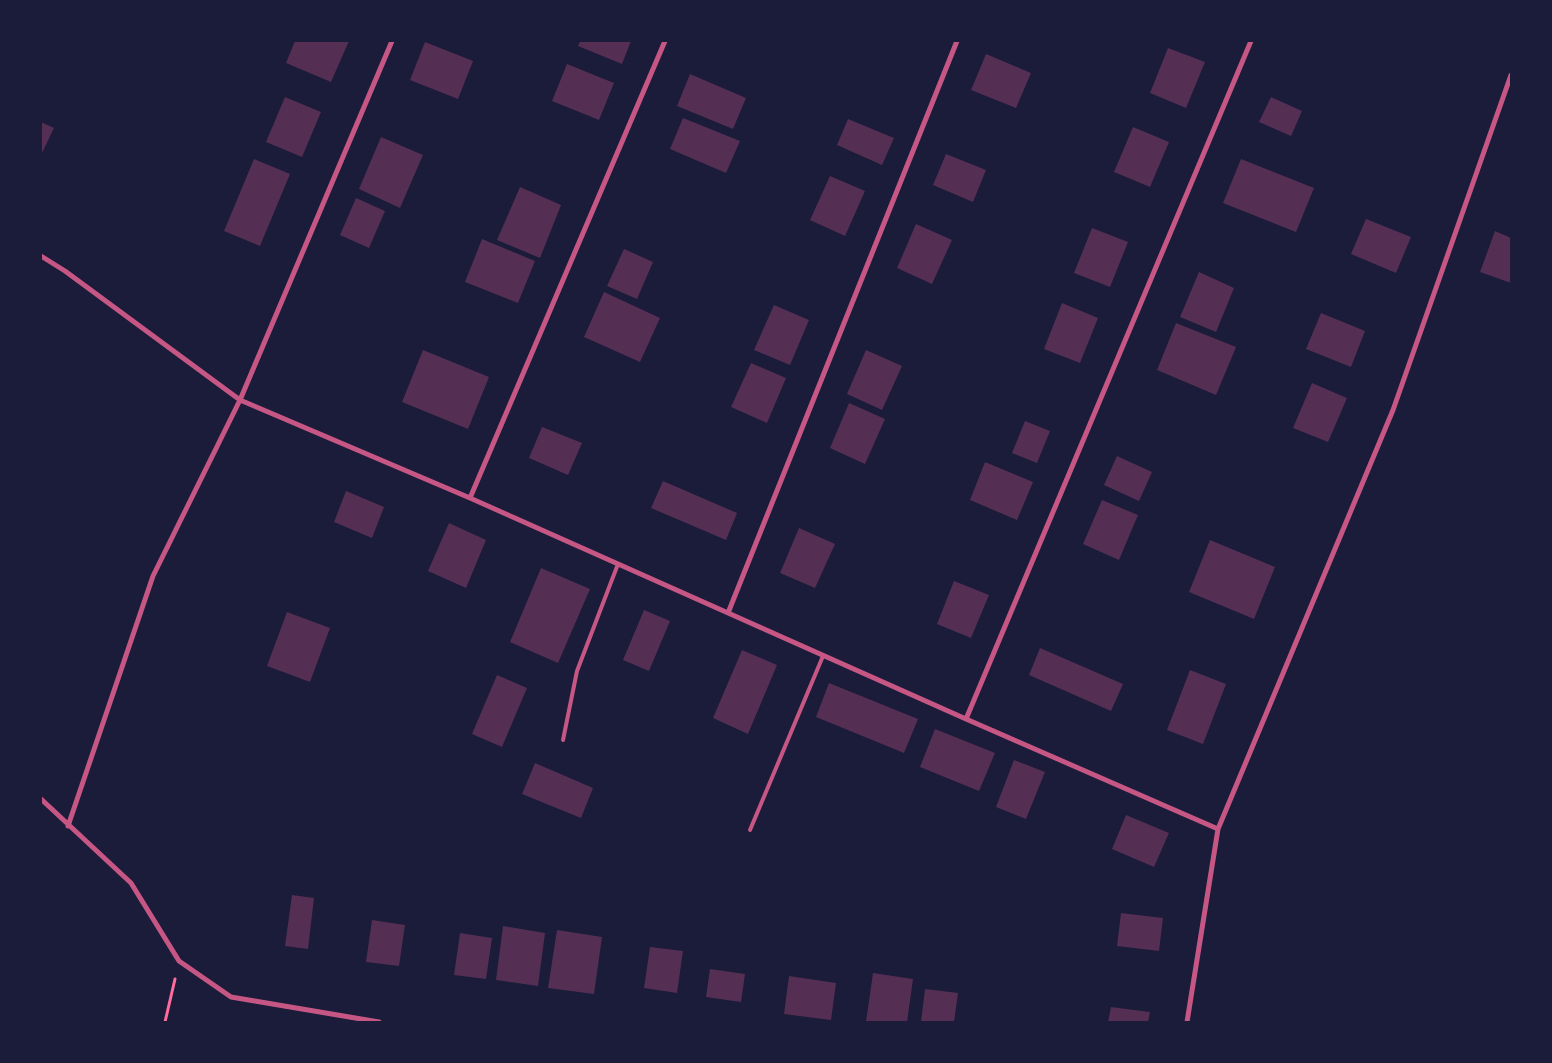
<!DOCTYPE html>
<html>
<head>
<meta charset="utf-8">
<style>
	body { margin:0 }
	#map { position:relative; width:1552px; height:1063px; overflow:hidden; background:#1b1b3a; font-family:"DejaVu Sans",sans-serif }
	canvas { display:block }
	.frame { position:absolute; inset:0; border:42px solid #1b1b3a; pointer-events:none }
</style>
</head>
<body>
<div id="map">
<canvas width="1552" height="1063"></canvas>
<div class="frame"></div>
</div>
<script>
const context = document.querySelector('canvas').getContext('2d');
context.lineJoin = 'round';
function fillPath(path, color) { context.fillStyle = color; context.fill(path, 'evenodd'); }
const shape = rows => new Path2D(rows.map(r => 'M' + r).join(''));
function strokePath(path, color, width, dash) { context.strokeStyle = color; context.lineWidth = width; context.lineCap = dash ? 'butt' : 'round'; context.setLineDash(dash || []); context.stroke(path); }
const building = shape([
	[295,41,349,41,331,82,286,63],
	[580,41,631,41,622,64,578,46],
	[425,42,473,61,458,99,410,80],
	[1168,48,1205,62,1186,108,1150,93],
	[986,54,1031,73,1016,108,971,90],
	[567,64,614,83,599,120,552,101],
	[690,74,746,98,733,129,677,106],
	[285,97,321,112,302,157,266,142],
	[1271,97,1302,111,1291,136,1259,122],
	[683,118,740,141,726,173,670,149],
	[848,119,894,138,882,165,837,145],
	[41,122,54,128,41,155],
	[1133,127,1169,142,1150,187,1114,172],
	[381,137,423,155,400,208,359,189],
	[946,154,986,170,973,202,933,185],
	[254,159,290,174,260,246,224,231],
	[1241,159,1314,188,1296,232,1223,203],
	[830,176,865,191,845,236,810,220],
	[520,187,561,205,540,258,497,240],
	[356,198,385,211,369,248,340,235],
	[1366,219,1411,237,1396,273,1351,254],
	[916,224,952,240,932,284,897,268],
	[1092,228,1128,242,1110,287,1074,273],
	[1495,231,1511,238,1511,283,1480,272],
	[482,239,535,261,518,303,465,282],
	[624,249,653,262,637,299,607,286],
	[1199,272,1234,288,1216,332,1180,317],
	[604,292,660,318,640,362,584,337],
	[1062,303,1098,318,1080,363,1044,349],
	[774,305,809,320,790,365,754,350],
	[1321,313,1365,331,1351,367,1306,349],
	[1176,323,1236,347,1216,395,1157,370],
	[423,350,489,377,468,429,402,402],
	[866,350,902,366,882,410,847,394],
	[751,363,786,378,767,423,731,407],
	[1312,383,1347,398,1328,442,1293,428],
	[849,403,885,419,865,464,830,448],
	[1025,421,1050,431,1037,463,1012,453],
	[542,427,582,443,568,475,529,458],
	[1117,456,1152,472,1139,501,1104,485],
	[985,462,1033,482,1017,520,970,500],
	[663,481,737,513,726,540,651,508],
	[346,491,384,507,372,538,334,522],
	[1102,500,1138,515,1119,560,1083,544],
	[449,523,486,540,466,588,428,571],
	[799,528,835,544,815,588,780,573],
	[1210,540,1275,567,1254,619,1189,592],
	[541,568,590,589,558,663,510,642],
	[954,581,989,595,971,638,937,624],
	[644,610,670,621,649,671,623,660],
	[287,612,330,628,310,682,267,666],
	[1040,648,1123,684,1111,711,1029,675],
	[742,650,777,665,748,734,713,718],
	[1190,670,1226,684,1203,744,1167,730],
	[497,675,527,688,502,747,472,734],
	[829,683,918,719,904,753,816,717],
	[935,729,995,753,979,791,920,767],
	[1014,760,1045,772,1026,819,996,807],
	[535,763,593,788,581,818,522,794],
	[1126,815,1169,833,1154,867,1112,849],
	[292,895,314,898,308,949,285,946],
	[1121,913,1163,918,1159,951,1117,946],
	[372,920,405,925,399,966,366,962],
	[503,926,545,933,538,986,496,980],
	[557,930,602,937,594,994,548,988],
	[460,933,492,938,486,979,454,975],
	[650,947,683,951,677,993,644,988],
	[710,969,745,974,741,1002,706,997],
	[873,973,913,979,907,1022,866,1022],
	[789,976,836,983,831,1020,784,1014],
	[925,989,958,993,954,1022,921,1022],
	[1111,1007,1150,1012,1148,1022,1108,1022]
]);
const path = shape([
	[165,1022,175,979]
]);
const service = shape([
	[563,740,577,671,618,564],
	[750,830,823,656]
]);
const minor = shape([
	[41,256,65,271,240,400,470,498,966,719,1218,829],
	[470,498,665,41],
	[728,613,957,41],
	[966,719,1251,41],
	[41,799,131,883,179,961,231,997,379,1022],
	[68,826,153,576,240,400,392,41],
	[1187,1022,1218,829,1393,410,1511,75]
]);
fillPath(building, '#542f53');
strokePath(path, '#ff6b9d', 3);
strokePath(service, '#c65784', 4);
strokePath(minor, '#c65784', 5);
</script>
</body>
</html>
